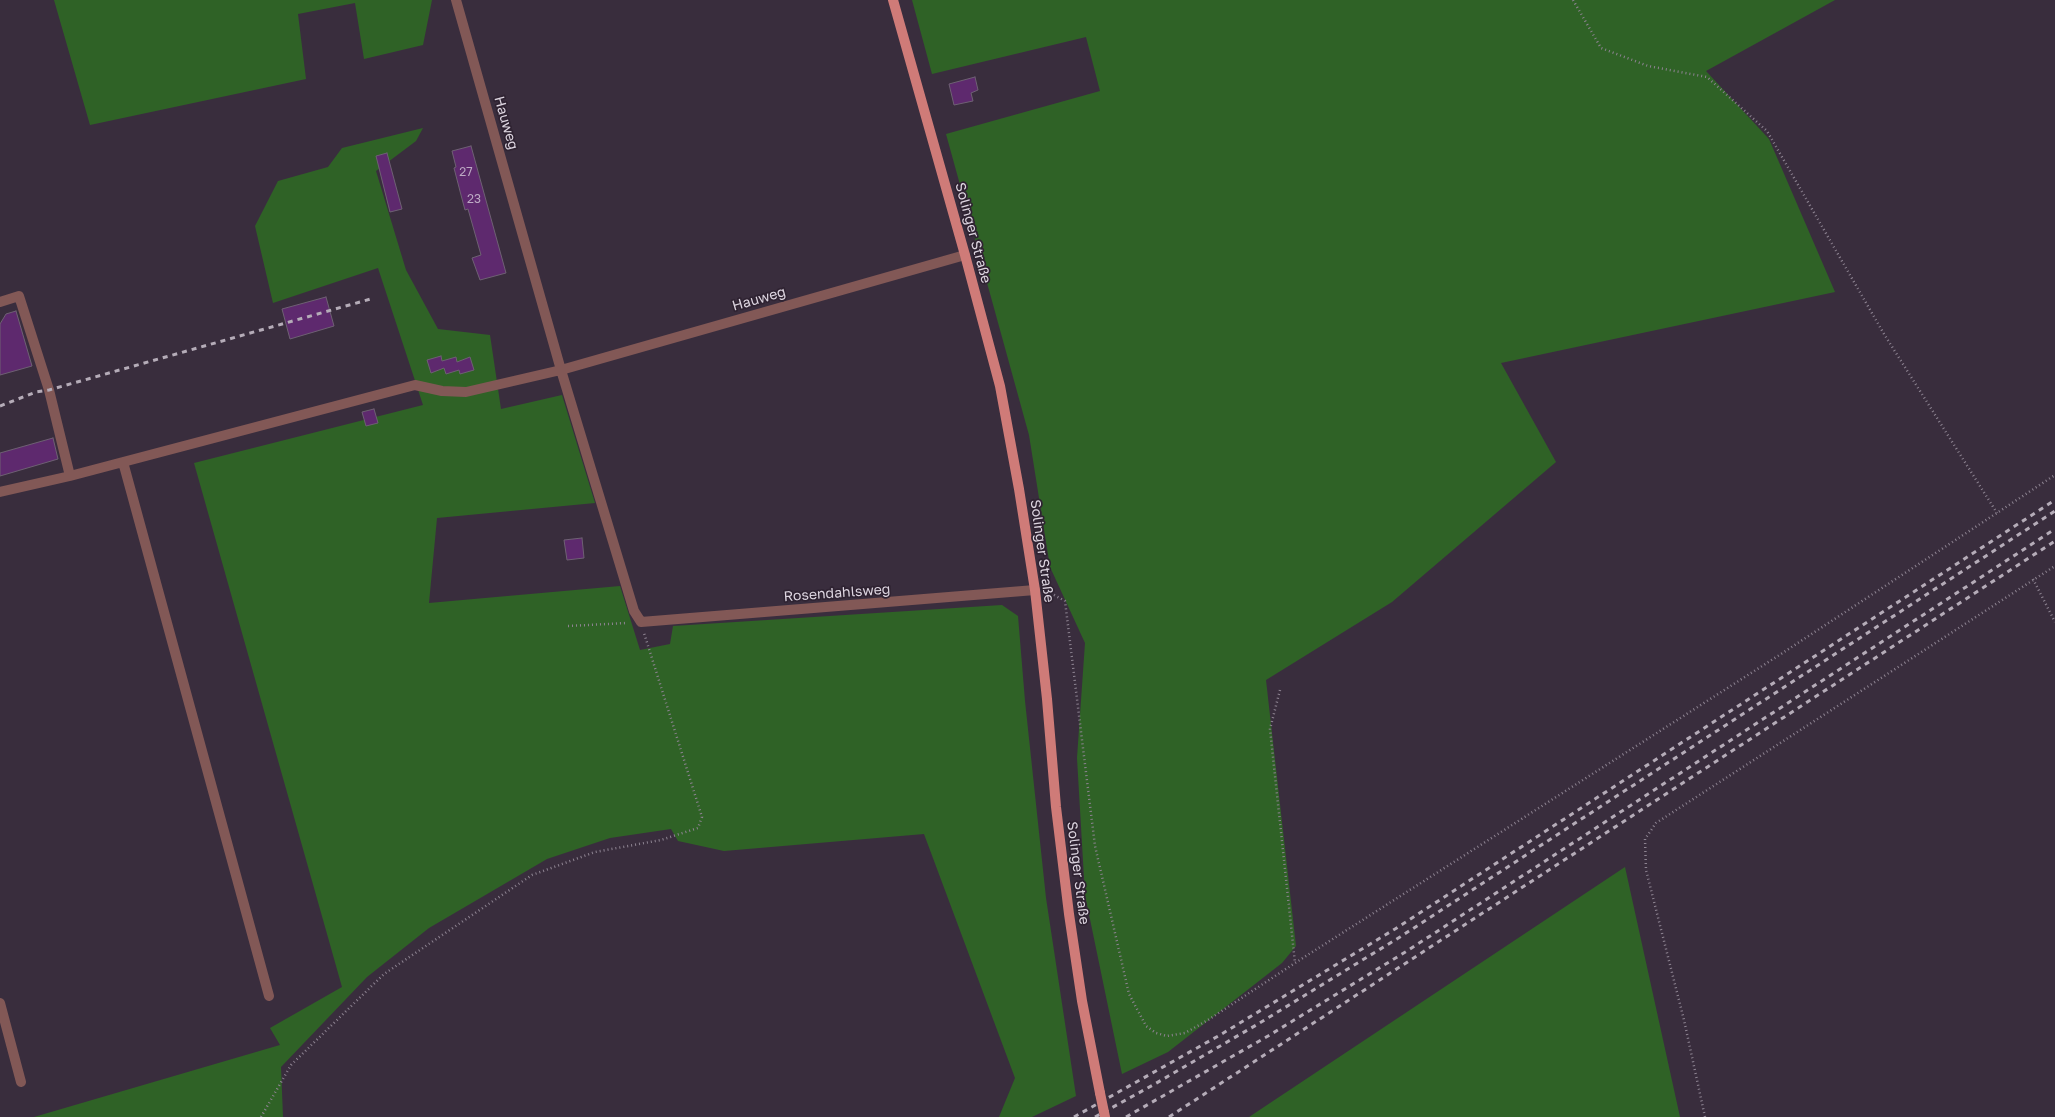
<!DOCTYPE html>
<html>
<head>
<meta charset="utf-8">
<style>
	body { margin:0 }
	canvas { display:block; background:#392d3d }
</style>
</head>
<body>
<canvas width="2055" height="1117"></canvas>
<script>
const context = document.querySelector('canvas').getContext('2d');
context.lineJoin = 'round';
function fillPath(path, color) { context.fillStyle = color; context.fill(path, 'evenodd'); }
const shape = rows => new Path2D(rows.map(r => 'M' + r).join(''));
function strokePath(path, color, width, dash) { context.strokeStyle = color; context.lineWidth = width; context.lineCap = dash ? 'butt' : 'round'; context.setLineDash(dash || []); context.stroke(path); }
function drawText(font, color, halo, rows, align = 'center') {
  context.font = font + ' "Golos Text",sans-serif'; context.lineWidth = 3.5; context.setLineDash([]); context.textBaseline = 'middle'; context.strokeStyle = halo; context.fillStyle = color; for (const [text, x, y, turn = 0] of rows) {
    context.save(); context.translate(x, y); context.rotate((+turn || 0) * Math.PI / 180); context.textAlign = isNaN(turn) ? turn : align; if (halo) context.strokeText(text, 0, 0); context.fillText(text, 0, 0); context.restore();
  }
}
const green = shape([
	[54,0,432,0,423,45,364,59,355,3,298,14,306,79,90,125],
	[912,0,1835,0,1706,71,1769,139,1835,292,1501,363,1556,462,1392,602,1266,680,1296,946,1282,963,1168,1052,1122,1074,1085,895,1077,758,1085,643,1050,567,1029,435,946,134,1100,91,1086,37,932,74],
	[423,128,416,141,376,171,406,270,438,329,490,335,501,409,562,395,595,503,437,518,429,603,620,586,640,650,670,644,673,626,1002,605,1018,616,1025,701,1046,898,1076,1096,1032,1117,999,1117,1015,1078,924,834,724,851,678,841,671,829,610,838,547,859,429,928,367,977,281,1067,283,1117,34,1117,280,1045,270,1028,342,987,194,463,423,405,378,268,273,303,255,226,278,181,328,167,342,148],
	[1625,867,1680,1117,1249,1117]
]);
const building = shape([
	[975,77,978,90,971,93,973,101,954,105,949,84,975,77],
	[471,146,506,273,480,280,472,258,481,255,468,209,465,210,461,195,454,168,456,167,452,151,471,146],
	[387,153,402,209,390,212,376,156,387,153],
	[326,297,334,326,290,339,282,309,326,297],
	[16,311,32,366,0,375,0,324,6,314,16,311],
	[441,356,442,361,456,357,457,362,470,357,474,370,460,374,459,370,446,374,444,368,431,373,427,360,441,356],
	[374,409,378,423,366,426,362,412,374,409],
	[53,438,58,459,0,476,0,453,53,438],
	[582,538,584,558,567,560,564,540,582,538]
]);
const path = shape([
	[1573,0,1601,48,1648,66,1707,77,1767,131,1884,334,1997,513],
	[2033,579,2055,622],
	[1047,591,1065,601,1095,846,1129,994,1146,1026,1156,1033,1167,1036,1185,1033,1208,1020,1295,963,1781,654,2055,475],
	[568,626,627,623],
	[1280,690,1270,729,1295,963],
	[261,1117,291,1065,384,974,532,875,595,852,661,840,698,828,702,817,644,633],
	[1705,1117,1684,1020,1646,870,1645,839,1656,823,2055,566]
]);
const minor = shape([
	[456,0,561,370,634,611,641,622,1035,590],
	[0,302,19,296,49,390,70,476],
	[123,462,269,996],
	[0,492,70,476,415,385,442,391,466,392,561,370,965,255],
	[0,1003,21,1082]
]);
const major = shape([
	[893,0,965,255,1000,386,1019,489,1035,590,1047,699,1056,807,1069,914,1082,1001,1100,1093]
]);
const rail = shape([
	[0,406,36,392,49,390,374,298],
	[1074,1117,1220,1035,1395,929,2055,500],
	[1095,1117,1153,1085,1258,1024,1400,937,2055,511],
	[1126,1117,1268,1036,1407,951,2055,529],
	[1169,1117,2055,541]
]);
const majorBridge = shape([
	[1100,1093,1105,1117]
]);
const numberNames = [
	["27",466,172],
	["23",474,199]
];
const streetNames = [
	["Hauweg",506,123,74],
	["Solinger Straße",973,233,75],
	["Hauweg",759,299,-16],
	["Solinger Straße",1042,551,82],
	["Rosendahlsweg",837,593,-4],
	["Solinger Straße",1078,873,83]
];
fillPath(green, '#2f6226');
fillPath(building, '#5e296e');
strokePath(building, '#6e6073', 1);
strokePath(path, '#8d8391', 2.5, [1, 3]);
strokePath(minor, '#825856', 10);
strokePath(major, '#cf7b78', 10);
strokePath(rail, '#b5acb8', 3, [5, 5]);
strokePath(majorBridge, '#cf7b78', 10);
drawText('12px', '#bdaac4', null, numberNames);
drawText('14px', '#ddd5e0', '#2f2332', streetNames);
</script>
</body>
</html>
